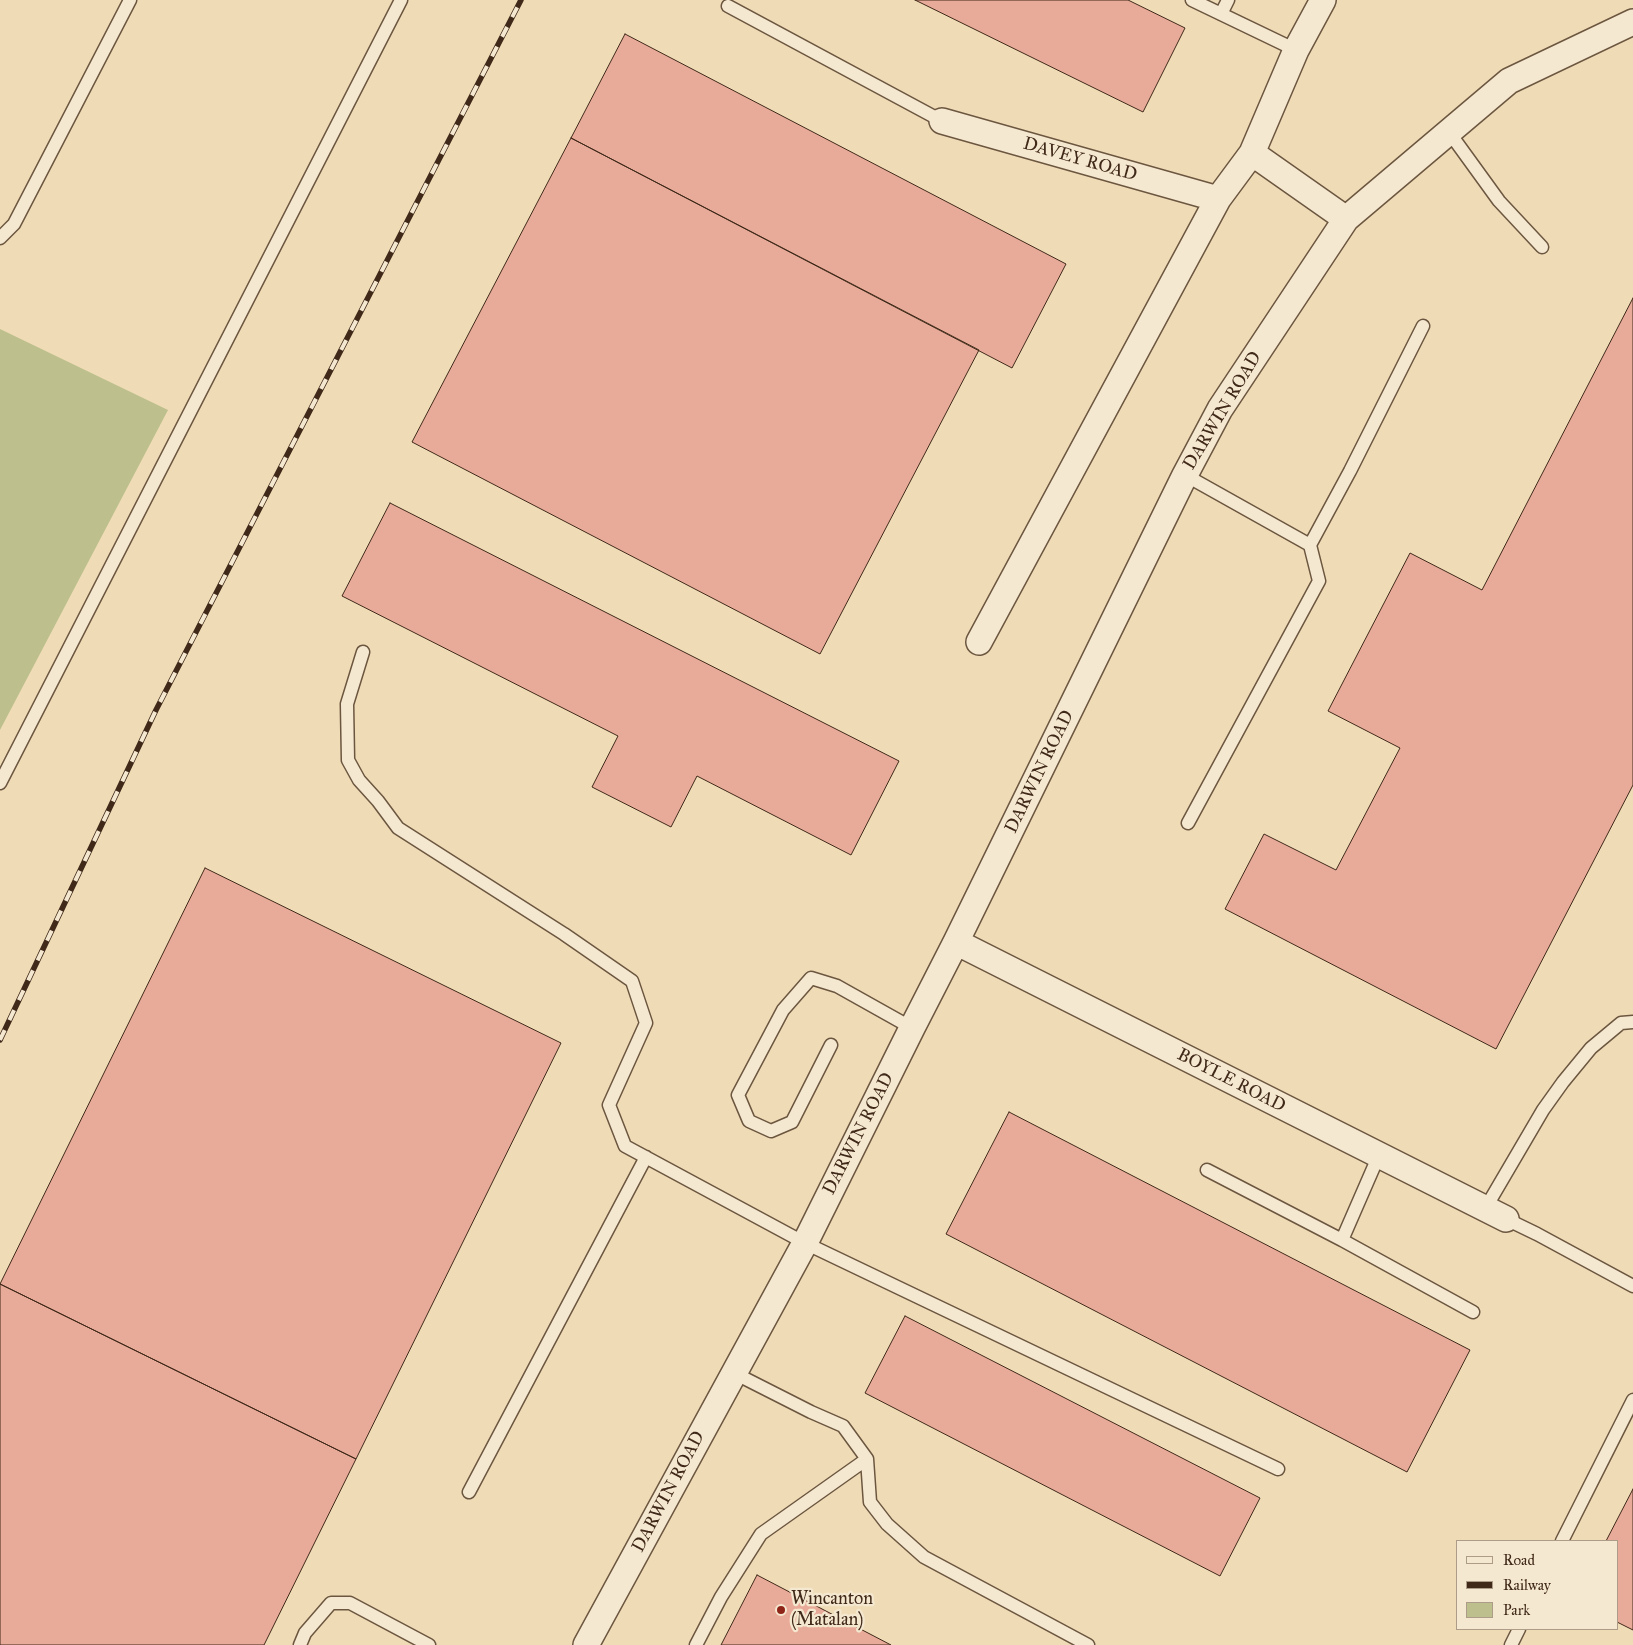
<!DOCTYPE html>
<html>
<head>
<meta charset="utf-8">
<style>
	body { margin:0 }
	#map { position:relative; width:1633px; height:1645px; overflow:hidden; background:#efdcb7; font-family:"IM FELL Great Primer",serif }
	canvas { display:block }
	.legend { position:absolute; left:1456px; top:1540px; width:162px; height:90px; box-sizing:border-box; background:#f5e8d0; border:1px solid #ad9c87; margin:0; padding:6px 9px; list-style:none; font-size:15px; color:#402919 }
	.legend li { display:flex; align-items:center; gap:10px; height:25px }
	.legend b { width:25px; border:1px solid #ad9c87 }
</style>
</head>
<body>
<div id="map">
<canvas width="1633" height="1645"></canvas>
<ul class="legend">
<li><b style="height:6px;background:#f5e8d0"></b>Road</li>
<li><b style="height:6px;background:#402919"></b>Railway</li>
<li><b style="height:14px;background:#bdbf8c"></b>Park</li>
</ul>
</div>
<script>
const context = document.querySelector('canvas').getContext('2d');
context.lineJoin = 'round';
function fillPath(path, color) { context.fillStyle = color; context.fill(path, 'evenodd'); }
const shape = rows => new Path2D(rows.map(r => 'M' + r).join(''));
function strokePath(path, color, width, dash) { context.strokeStyle = color; context.lineWidth = width; context.lineCap = dash ? 'butt' : 'round'; context.setLineDash(dash || []); context.stroke(path); }
function drawText(font, color, halo, rows, align = 'center') {
  context.font = font + ' "IM FELL Great Primer",serif'; context.lineWidth = 4.5; context.setLineDash([]); context.textBaseline = 'middle'; context.strokeStyle = halo; context.fillStyle = color; for (const [text, x, y, turn = 0] of rows) {
    context.save(); context.translate(x, y); context.rotate((+turn || 0) * Math.PI / 180); context.textAlign = isNaN(turn) ? turn : align; if (halo) context.strokeText(text, 0, 0); context.fillText(text, 0, 0); context.restore();
  }
}
const green = shape([
	[0,329,168,410,0,730]
]);
const building = shape([
	[915,0,1128,0,1185,28,1143,112,915,0],
	[625,34,1066,264,1012,368,571,138,625,34],
	[571,138,979,350,820,654,412,442,571,138],
	[1633,298,1633,785,1496,1049,1225,909,1264,834,1336,870,1400,748,1328,711,1410,553,1482,590,1633,298],
	[390,503,899,761,851,855,697,776,671,827,592,787,618,736,342,596,390,503],
	[205,868,561,1043,356,1459,0,1284,205,868],
	[1009,1112,1470,1350,1407,1472,946,1234,1009,1112],
	[0,1284,356,1459,264,1645,0,1645,0,1284],
	[905,1316,1260,1498,1220,1576,865,1393,905,1316],
	[1633,1489,1633,1630,1617,1622,1617,1541,1606,1541,1633,1489],
	[757,1575,891,1645,721,1645,757,1575]
]);
const lane = shape([
	[1192,0,1296,50],
	[728,6,942,121],
	[1221,14,1228,0],
	[1449,132,1499,201,1542,247],
	[0,238,14,224,130,0],
	[1185,475,1310,545,1319,581,1188,823],
	[1310,545,1350,471,1423,326],
	[363,652,347,704,348,760,359,780,378,801,398,828,564,934,632,981,646,1023,609,1105,625,1146,805,1243,1278,1469],
	[0,783,401,0],
	[831,1045,792,1122,771,1131,749,1121,738,1095,783,1010,811,978,837,986,912,1028],
	[1379,1155,1342,1240,1473,1312],
	[1207,1170,1342,1240],
	[1485,1209,1543,1110,1563,1082,1591,1048,1621,1023,1633,1022],
	[1506,1219,1537,1234,1633,1286],
	[734,1373,811,1412,843,1426,867,1459,870,1502,887,1524,924,1557,1088,1645],
	[469,1492,646,1157],
	[1562,1541,1633,1400],
	[300,1645,305,1633,331,1603,350,1603,429,1645],
	[696,1645,721,1597,761,1534,867,1459],
	[1511,1645,1519,1629]
]);
const street = shape([
	[1323,0,1296,50,1252,153,1346,219],
	[942,121,1218,199],
	[979,642,1218,199,1252,153],
	[956,942,1506,1219],
	[586,1645,805,1243,912,1028,956,942,1185,475,1220,409,1346,219,1509,81,1633,22]
]);
const rail = shape([
	[0,1040,156,710,521,0]
]);
const markers = [
	[781,1610,5,"#8f2418"]
];
const streetNames = [
	["DAVEY ROAD",1080,160,16],
	["DARWIN ROAD",1223,411,-59],
	["DARWIN ROAD",1040,772,-64],
	["BOYLE ROAD",1231,1081,27],
	["DARWIN ROAD",859,1134,-63],
	["DARWIN ROAD",669,1492,-62]
];
const poiNames = [
	["Wincanton",791,1600],
	["(Matalan)",791,1621]
];
fillPath(green, '#bdbf8c');
fillPath(building, '#e9ab99');
strokePath(building, '#402919', 1);
strokePath(lane, '#6c5640', 15);
strokePath(street, '#6c5640', 28);
strokePath(lane, '#f5e8d0', 12);
strokePath(street, '#f5e8d0', 25);
strokePath(rail, '#402919', 5.5);
strokePath(rail, '#f5e8d0', 4, [11]);
for (const [x, y, r, color] of markers) { const dot = new Path2D(); dot.arc(x, y, r, 0, 2 * Math.PI); context.fillStyle = color; context.fill(dot); strokePath(dot, '#f5e8d0', 2); }
drawText('18px', '#402919', '#f5e8d0', streetNames);
drawText('18px', '#402919', '#f5e8d0', poiNames, 'left');
</script>
</body>
</html>
